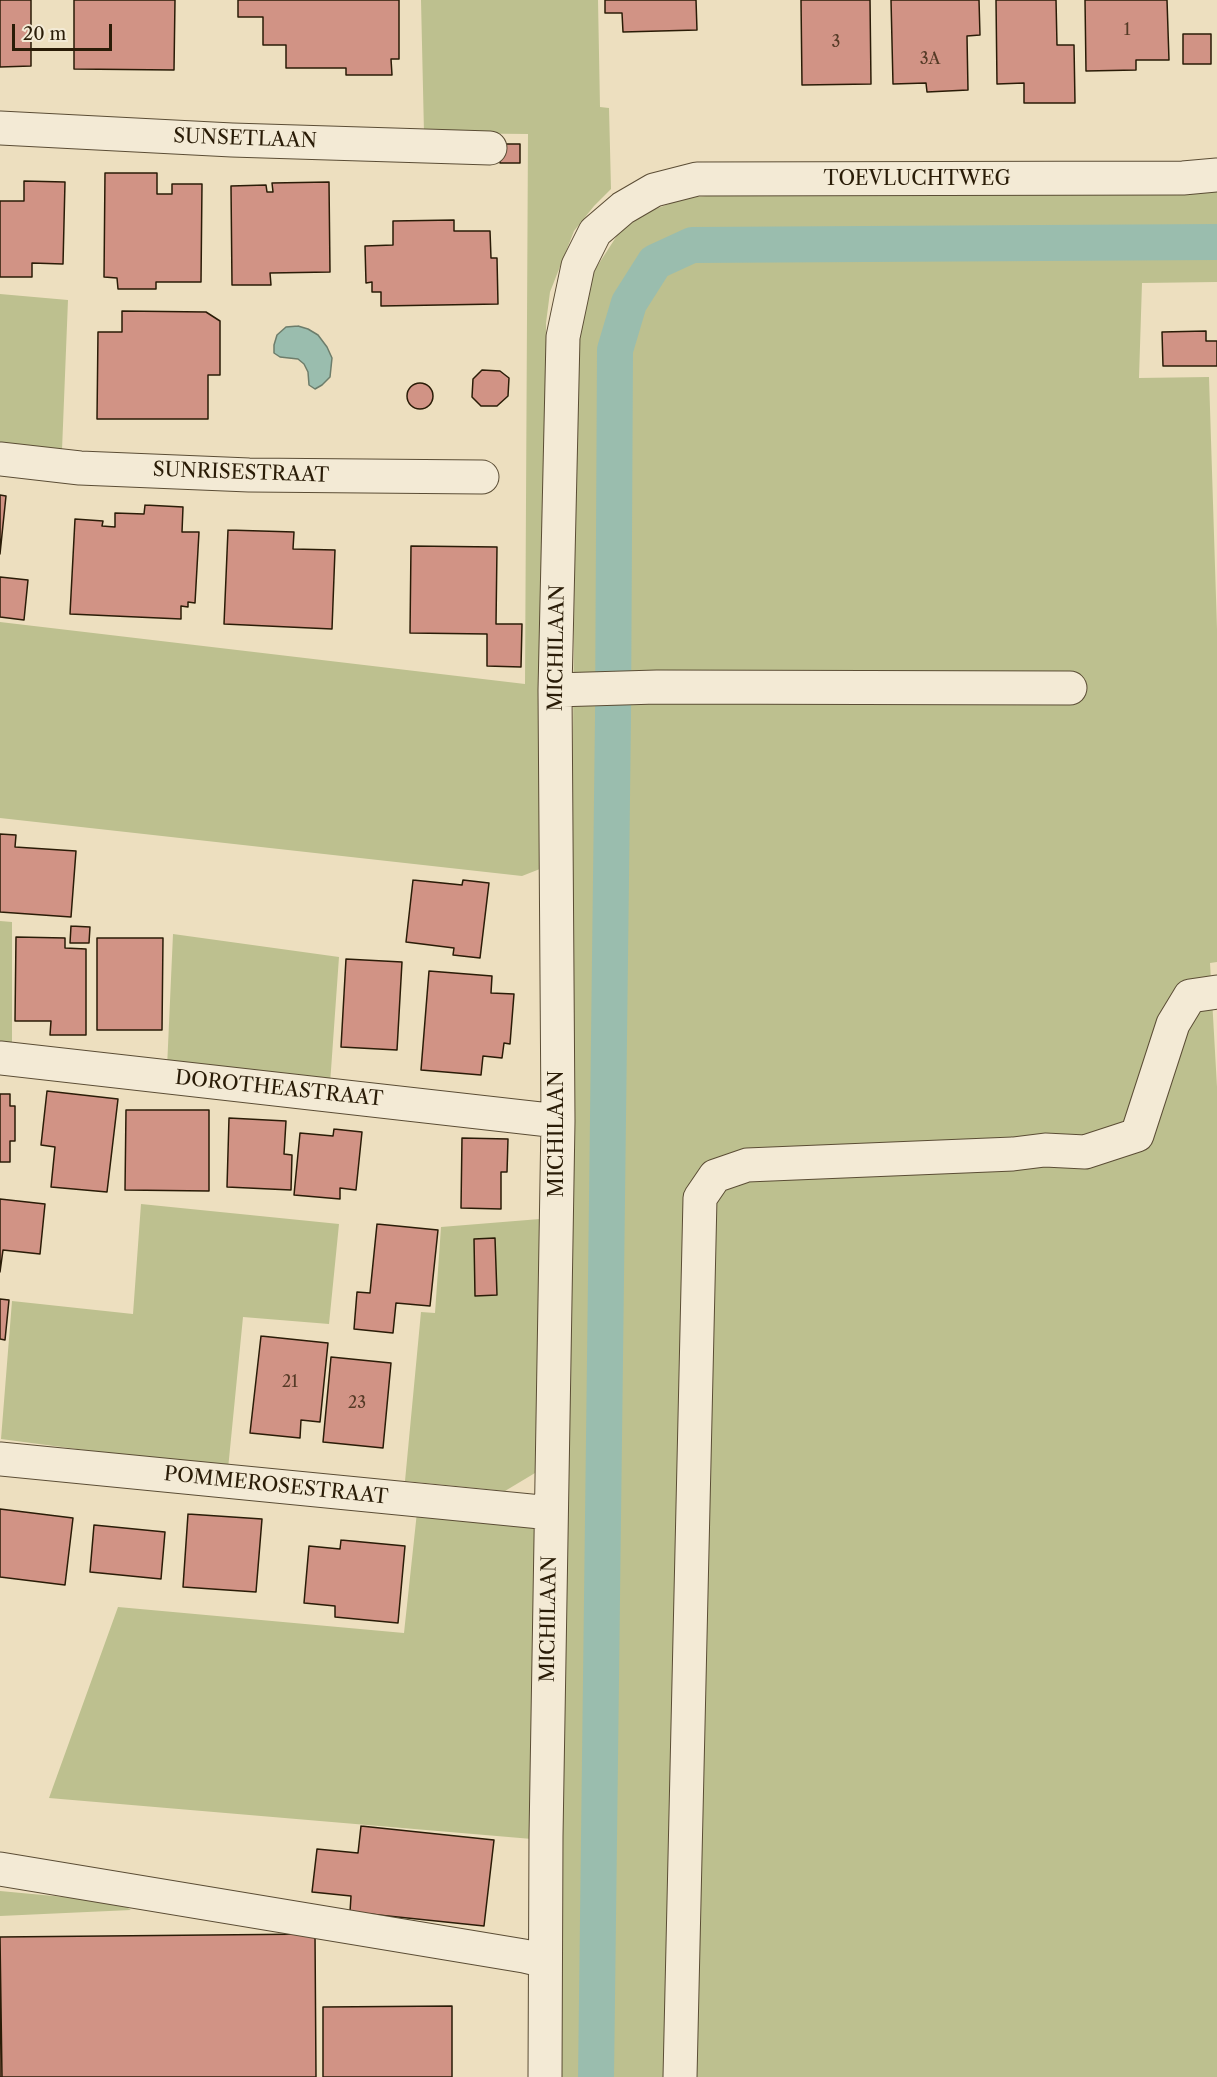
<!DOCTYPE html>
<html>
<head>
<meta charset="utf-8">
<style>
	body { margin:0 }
	#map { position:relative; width:1217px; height:2077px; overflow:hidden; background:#eddfbf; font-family:"Libre Caslon Text",serif }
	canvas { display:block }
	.scale { position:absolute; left:12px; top:24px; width:100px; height:27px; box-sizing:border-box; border:3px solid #2a1c07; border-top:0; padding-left:8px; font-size:18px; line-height:21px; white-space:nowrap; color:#2a1c07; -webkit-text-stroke:4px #f3ead5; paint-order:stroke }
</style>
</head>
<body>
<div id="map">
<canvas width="1217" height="2077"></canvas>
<div class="scale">20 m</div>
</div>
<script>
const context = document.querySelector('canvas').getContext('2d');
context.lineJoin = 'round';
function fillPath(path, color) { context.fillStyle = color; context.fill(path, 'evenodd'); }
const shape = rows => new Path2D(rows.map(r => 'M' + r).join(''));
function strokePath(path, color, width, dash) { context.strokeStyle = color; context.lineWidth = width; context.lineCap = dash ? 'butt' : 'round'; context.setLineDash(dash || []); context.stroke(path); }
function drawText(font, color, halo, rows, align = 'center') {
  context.font = font + ' "Libre Caslon Text",serif'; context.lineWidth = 4.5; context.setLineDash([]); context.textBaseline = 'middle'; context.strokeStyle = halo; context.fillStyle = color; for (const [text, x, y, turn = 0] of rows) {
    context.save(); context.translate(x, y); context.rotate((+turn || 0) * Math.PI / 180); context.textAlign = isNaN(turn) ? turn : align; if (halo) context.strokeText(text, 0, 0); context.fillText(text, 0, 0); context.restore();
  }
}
const green = shape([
	[421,0,598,0,600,107,609,108,611,189,594,206,574,231,550,292,546,323,545,867,522,876,0,818,0,622,525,684,528,134,424,133],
	[1217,192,1217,282,1142,283,1139,378,1209,377,1217,629,1217,962,1210,963,1217,1087,1217,2077,560,2077,575,523,579,336,583,299,596,268,620,231,650,211,685,198,739,193],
	[0,294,68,300,62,450,0,444],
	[0,921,12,922,12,1049,0,1048],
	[173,934,339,957,330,1084,167,1068],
	[141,1204,339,1224,329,1324,243,1317,228,1469,1,1439,12,1301,133,1314],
	[540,1219,535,1473,505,1491,405,1481,421,1312,435,1313,441,1227],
	[417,1512,535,1524,532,1839,49,1798,118,1607,404,1633],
	[0,1891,118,1902,131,1910,0,1916]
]);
const water = shape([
	[298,326,308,329,318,335,327,347,332,358,330,377,322,385,315,389,309,385,308,372,304,364,298,359,280,357,274,353,274,345,277,335,286,327,298,326]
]);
const canal = shape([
	[596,2077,613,718,615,350,629,303,655,262,692,245,1217,242]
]);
const building = shape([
	[0,0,31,0,31,66,0,67,0,0],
	[74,0,175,0,174,70,74,69,74,0],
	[238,0,399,0,399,59,391,59,392,75,346,75,346,68,286,68,286,45,263,45,263,17,238,17,238,0],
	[605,0,696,0,697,30,623,32,622,13,605,13,605,0],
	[801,0,870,0,871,84,802,85,801,0],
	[891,0,979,0,980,35,967,36,968,90,927,92,926,83,893,84,891,0],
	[996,0,1056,0,1057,45,1074,45,1075,103,1024,103,1024,83,997,84,996,0],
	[1085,0,1167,0,1169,60,1136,60,1136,70,1086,71,1085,0],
	[1183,34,1211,34,1211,64,1183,64,1183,34],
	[500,144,520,144,520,163,500,163,500,144],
	[105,173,157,173,157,194,172,194,172,184,202,184,201,282,156,282,156,289,118,289,117,278,104,277,105,173],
	[24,181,65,182,63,264,32,263,32,277,0,277,0,201,24,201,24,181],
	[329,182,330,272,270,273,271,285,232,285,231,186,266,185,267,192,273,192,272,183,329,182],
	[454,220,454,231,490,231,491,258,497,258,498,304,381,306,381,292,372,292,372,282,366,283,365,246,393,245,393,221,454,220],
	[122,311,206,312,220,321,220,375,208,375,208,419,97,419,98,332,122,332,122,311],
	[1206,331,1206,341,1217,341,1217,366,1163,366,1162,332,1206,331],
	[482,370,500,371,509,378,508,396,497,406,481,406,472,397,473,379,482,370],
	'407 396a13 13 0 1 1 26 0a13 13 0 1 1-26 0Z',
	[0,495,6,496,0,554,0,495],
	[145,505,183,507,182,532,199,532,195,603,188,602,188,607,181,606,181,619,70,614,75,519,103,521,102,526,115,527,115,513,144,514,145,505],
	[228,530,294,532,293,549,335,550,332,629,224,624,228,530],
	[411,546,497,547,496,624,522,624,521,667,487,666,487,634,410,633,411,546],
	[0,577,28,580,24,620,0,617,0,577],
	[0,834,16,835,15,847,76,851,71,917,0,912,0,834],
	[413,880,462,885,463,880,489,883,480,958,453,955,454,948,406,942,413,880],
	[71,926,90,927,89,943,70,943,71,926],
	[16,937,65,938,65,948,86,949,86,1035,50,1035,51,1021,15,1021,16,937],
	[97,938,163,938,162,1030,97,1030,97,938],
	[346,959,402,962,397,1050,341,1047,346,959],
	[429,971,492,976,491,993,514,994,510,1044,504,1043,502,1058,483,1056,481,1075,421,1070,429,971],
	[47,1091,118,1099,107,1192,51,1187,55,1147,41,1145,47,1091],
	[0,1094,10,1094,10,1106,15,1106,15,1141,10,1141,10,1162,0,1162,0,1094],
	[126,1110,209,1110,209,1191,125,1190,126,1110],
	[229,1118,286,1121,284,1154,292,1155,291,1190,227,1187,229,1118],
	[334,1129,362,1132,356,1190,340,1188,340,1199,294,1195,300,1133,333,1136,334,1129],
	[462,1138,508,1139,507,1172,501,1172,501,1209,461,1208,462,1138],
	[0,1199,45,1204,40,1254,3,1250,0,1272,0,1199],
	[377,1224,438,1230,430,1306,396,1303,393,1333,354,1329,357,1292,370,1293,377,1224],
	[495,1238,497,1295,475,1296,474,1239,495,1238],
	[0,1299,9,1300,5,1340,0,1339,0,1299],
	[261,1336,328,1343,320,1422,301,1420,300,1438,250,1433,261,1336],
	[331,1357,391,1363,383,1448,323,1442,331,1357],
	[0,1509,73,1518,65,1585,0,1577,0,1509],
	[188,1514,262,1519,256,1592,183,1587,188,1514],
	[94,1525,165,1532,161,1579,90,1572,94,1525],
	[341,1540,405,1546,398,1623,335,1617,335,1606,304,1603,309,1546,340,1549,341,1540],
	[361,1826,494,1840,484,1926,350,1912,351,1896,312,1892,317,1849,358,1853,361,1826],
	[315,1934,316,2077,2,2077,0,1937,315,1934],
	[0,1937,2,2077,0,2077,0,1937],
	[452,2006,452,2077,323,2077,323,2007,452,2006]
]);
const minor = shape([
	[0,128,232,140,490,148],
	[0,459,80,468,249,475,482,477],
	[555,690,657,687,1070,688],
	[0,1058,558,1121],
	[0,1459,551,1513],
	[0,1869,524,1956,545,1961],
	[545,2077,546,1836,558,1121,555,690,563,337,578,266,595,232,623,208,654,190,697,179,1183,178,1217,175],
	[680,2077,700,1198,715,1176,747,1165,1013,1154,1045,1150,1085,1152,1137,1135,1173,1024,1190,996,1217,992]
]);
const numberNames = [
	["1",1127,30],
	["3",836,42],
	["3A",930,59],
	["21",290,1382],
	["23",357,1403]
];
const streetNames = [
	["SUNSETLAAN",245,139,2],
	["TOEVLUCHTWEG",917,179],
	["SUNRISESTRAAT",241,473,2],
	["MICHILAAN",557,648,-89],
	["DOROTHEASTRAAT",279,1089,6],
	["MICHILAAN",557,1134,-90],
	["POMMEROSESTRAAT",276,1486,6],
	["MICHILAAN",549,1619,-89]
];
fillPath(green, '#bdc08f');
fillPath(water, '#9abdae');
strokePath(water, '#6d7d6b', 1.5);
strokePath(canal, '#9abdae', 36);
fillPath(building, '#d19385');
strokePath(building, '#2a1c07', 1.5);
strokePath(minor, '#5b4d35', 35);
strokePath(minor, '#f3ead5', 33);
drawText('16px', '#543a26', null, numberNames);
drawText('20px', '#2a1c07', '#f3ead5', streetNames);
</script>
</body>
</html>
